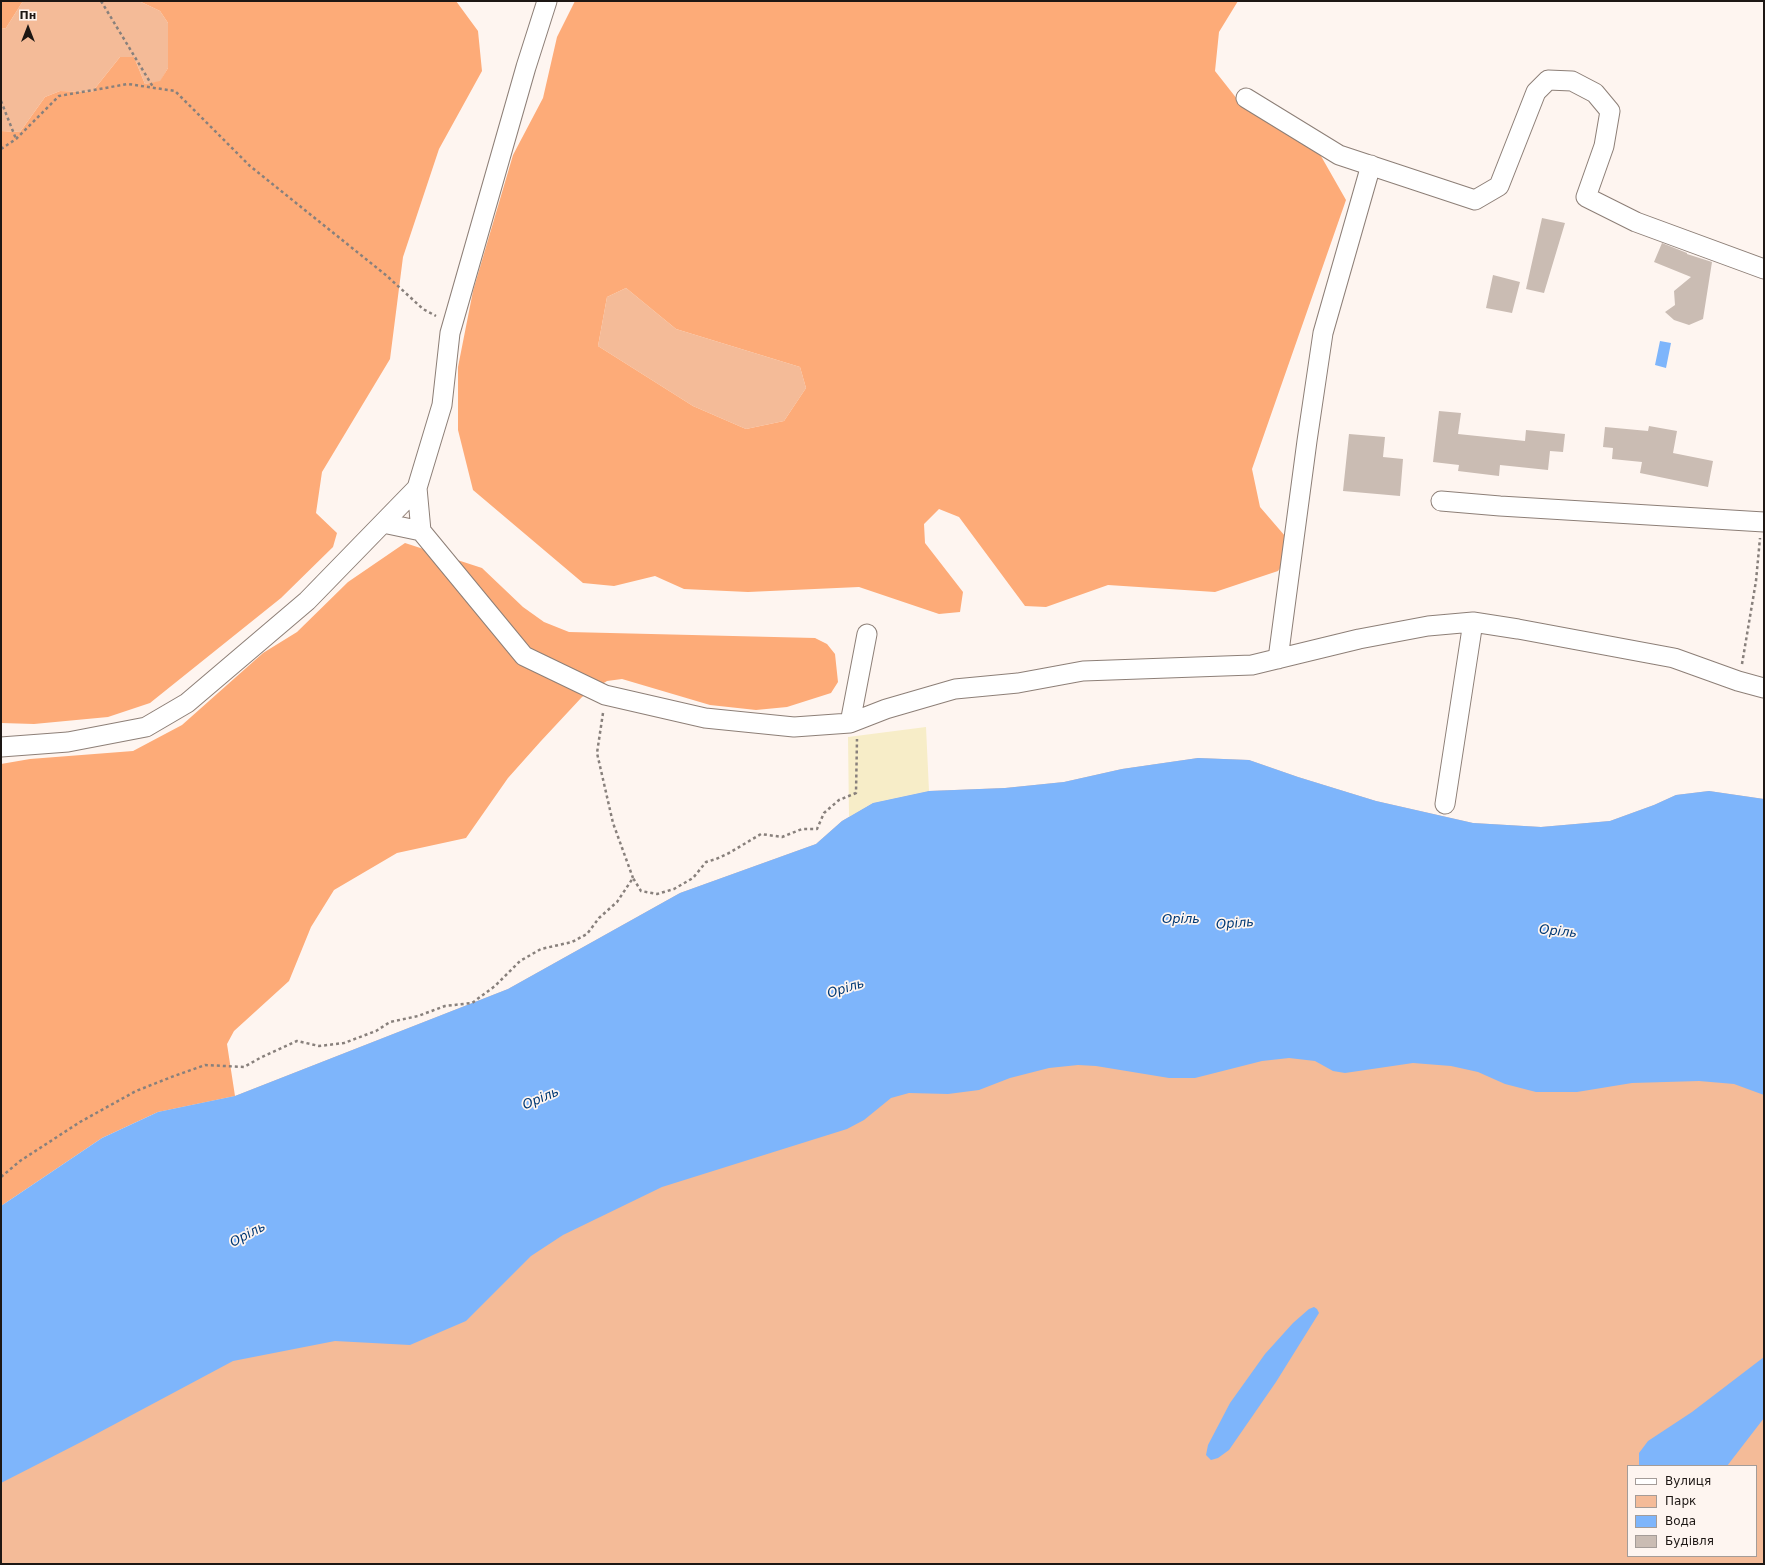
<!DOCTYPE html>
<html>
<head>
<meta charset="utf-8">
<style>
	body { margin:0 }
	#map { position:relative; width:1765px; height:1565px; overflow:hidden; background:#fef5f0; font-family:"DejaVu Sans",sans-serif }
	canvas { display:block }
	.frame { position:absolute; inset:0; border:2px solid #1d1714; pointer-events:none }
	.legend { position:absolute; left:1627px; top:1465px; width:130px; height:92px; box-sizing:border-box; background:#fef5f0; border:1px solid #a49c98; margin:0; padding:5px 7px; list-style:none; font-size:12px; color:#1d1714 }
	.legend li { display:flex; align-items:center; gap:8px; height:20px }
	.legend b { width:20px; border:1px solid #a49c98 }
	.north { position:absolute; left:8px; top:8px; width:40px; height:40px; -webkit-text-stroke:3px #fef5f0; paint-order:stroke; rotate:0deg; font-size:11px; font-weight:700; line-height:16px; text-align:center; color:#1d1714 }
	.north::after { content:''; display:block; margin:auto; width:14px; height:18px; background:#1d1714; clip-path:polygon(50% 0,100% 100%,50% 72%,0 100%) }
</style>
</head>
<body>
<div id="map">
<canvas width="1765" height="1565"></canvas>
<div class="frame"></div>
<ul class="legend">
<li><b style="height:5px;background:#fff"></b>Вулиця</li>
<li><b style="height:11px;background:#f4bb98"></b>Парк</li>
<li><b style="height:11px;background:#7eb5fb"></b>Вода</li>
<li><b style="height:11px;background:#cabcb3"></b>Будівля</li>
</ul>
<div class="north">Пн</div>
</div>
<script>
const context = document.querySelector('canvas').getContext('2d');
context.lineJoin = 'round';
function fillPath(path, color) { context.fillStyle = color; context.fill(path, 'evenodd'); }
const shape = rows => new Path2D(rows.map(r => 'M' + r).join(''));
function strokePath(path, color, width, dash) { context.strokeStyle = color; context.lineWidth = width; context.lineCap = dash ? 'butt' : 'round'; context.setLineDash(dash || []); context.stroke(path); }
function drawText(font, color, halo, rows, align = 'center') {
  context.font = font + ' "DejaVu Sans",sans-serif'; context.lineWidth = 3.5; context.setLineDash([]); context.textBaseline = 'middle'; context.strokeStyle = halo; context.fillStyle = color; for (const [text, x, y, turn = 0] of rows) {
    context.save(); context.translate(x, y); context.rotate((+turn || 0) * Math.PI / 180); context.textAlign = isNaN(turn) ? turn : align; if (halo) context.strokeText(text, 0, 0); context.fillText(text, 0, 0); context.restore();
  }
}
const green = shape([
	[23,1,139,1,160,11,168,23,168,68,160,82,145,84,134,57,120,57,92,92,60,91,45,97,20,132,1,131,1,29,6,28],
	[626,288,676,329,800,367,806,388,784,421,746,429,693,406,598,346,607,297],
	[1198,758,1249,760,1298,777,1376,801,1473,823,1541,827,1610,821,1654,805,1676,795,1709,791,1764,799,1764,1564,1,1564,1,1206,158,1112,235,1096,508,989,680,893,816,844,842,821,873,803,929,791,1005,788,1064,782,1122,769],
	[1628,1466,1756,1466,1756,1556,1628,1556]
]);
const forest = shape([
	[1,1,23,1,6,28,1,29],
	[139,1,456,1,478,31,482,71,439,149,403,257,390,359,322,472,316,513,337,533,333,547,281,598,150,703,108,717,34,724,1,723,1,131,20,132,45,97,60,91,92,92,120,57,134,57,145,84,160,81,168,68,168,23,160,11],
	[575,1,1238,1,1219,32,1215,71,1241,104,1309,135,1346,200,1252,469,1260,507,1285,536,1289,555,1278,571,1215,592,1108,585,1046,607,1025,606,959,517,939,509,924,524,925,543,963,592,960,612,939,614,859,587,748,592,684,589,655,576,614,586,583,583,473,490,458,430,458,367,473,291,513,155,543,98,557,37],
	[626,288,676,329,800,367,806,388,784,421,746,429,693,406,598,346,607,297],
	[405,543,482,568,523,607,544,622,569,632,815,638,827,644,835,654,838,682,831,693,787,707,756,710,710,705,622,679,607,681,582,697,541,741,508,778,466,838,397,853,334,890,311,927,289,981,234,1031,227,1044,235,1096,158,1112,102,1138,1,1206,1,764,30,759,133,751,182,725,263,653,297,632,348,582]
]);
const sand = shape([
	[926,727,929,791,873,803,849,817,848,737]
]);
const water = shape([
	[1660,341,1671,343,1666,368,1655,365],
	[1198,758,1249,760,1298,777,1376,801,1473,823,1541,827,1610,821,1654,805,1676,795,1709,791,1764,799,1764,1095,1734,1084,1699,1081,1632,1083,1577,1092,1536,1092,1505,1084,1478,1072,1451,1066,1413,1063,1345,1073,1333,1071,1315,1061,1289,1058,1262,1061,1195,1078,1169,1078,1096,1066,1078,1065,1049,1068,1010,1078,979,1090,948,1094,909,1093,891,1098,864,1120,847,1129,662,1187,563,1235,531,1256,466,1321,410,1345,335,1341,233,1361,85,1440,1,1483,1,1206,102,1138,158,1112,235,1096,508,989,680,893,816,844,842,821,873,803,929,791,1005,788,1064,782,1122,769],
	[1314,1307,1317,1309,1319,1313,1276,1382,1229,1450,1218,1458,1211,1460,1206,1455,1208,1445,1230,1403,1265,1354,1293,1323,1309,1309],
	[1764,1357,1764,1418,1727,1466,1639,1466,1639,1453,1648,1441,1692,1412]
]);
const building = shape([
	[1542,218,1565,223,1544,293,1526,289],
	[1662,243,1687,253,1687,254,1712,262,1703,319,1689,325,1674,320,1665,312,1675,305,1674,291,1691,277,1654,262],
	[1493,275,1520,282,1512,313,1486,308],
	[1439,411,1461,413,1458,434,1525,441,1526,430,1565,434,1563,452,1550,451,1548,470,1500,465,1499,476,1458,471,1459,465,1433,462],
	[1649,426,1677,431,1673,453,1713,461,1708,487,1640,473,1642,462,1612,459,1613,448,1603,447,1605,427,1648,431],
	[1349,434,1385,437,1383,457,1403,459,1400,496,1343,491]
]);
const path = shape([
	[101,1,153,87],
	[1,101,16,139],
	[1,149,16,139,59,96,128,84,175,91,250,166,387,276,423,309,436,316],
	[1742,664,1756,581,1760,538],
	[603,713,597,753,613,823,633,878],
	[1,1177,20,1161,80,1122,136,1091,174,1076,205,1065,244,1067,260,1058,297,1041,319,1046,344,1043,376,1031,390,1022,418,1016,445,1006,472,1003,495,986,520,961,541,949,572,942,587,934,599,918,617,902,633,878,641,891,657,894,674,889,693,878,706,862,716,859,729,853,761,834,782,837,802,829,817,829,824,813,839,800,856,793,857,739]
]);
const minor = shape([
	[1246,98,1339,155,1475,200,1499,186,1536,92,1548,80,1572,81,1595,93,1610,111,1604,146,1586,197,1636,222,1764,269],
	[417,488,421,531],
	[1441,501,1500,506,1764,522],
	[383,523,421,531,524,656,605,695,705,718,794,727,850,723,886,709,955,689,1018,683,1083,671,1252,665,1359,639,1428,626,1473,622,1518,629,1674,658,1738,681,1764,688],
	[1278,659,1307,441,1323,333,1371,165],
	[850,723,867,634],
	[1,747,68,742,146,727,187,703,307,601,417,488,442,405,450,333,526,67,547,1],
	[1445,804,1473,622]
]);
const waterNames = [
	["Орiль",1181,920],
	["Оріль",1235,924,-4],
	["Оріль",1558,932,6],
	["Оріль",846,989,-17],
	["Оріль",541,1099,-23],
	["Оріль",248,1235,-28]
];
fillPath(green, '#f4bb98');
fillPath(forest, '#fdab78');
fillPath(sand, '#f7edc8');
fillPath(water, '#7eb5fb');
fillPath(building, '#cabcb3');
strokePath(minor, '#8d7f77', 21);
strokePath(path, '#88807c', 2.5, [3, 3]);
strokePath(minor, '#fff', 19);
drawText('italic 13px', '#003975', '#fef5f0', waterNames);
</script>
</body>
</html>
